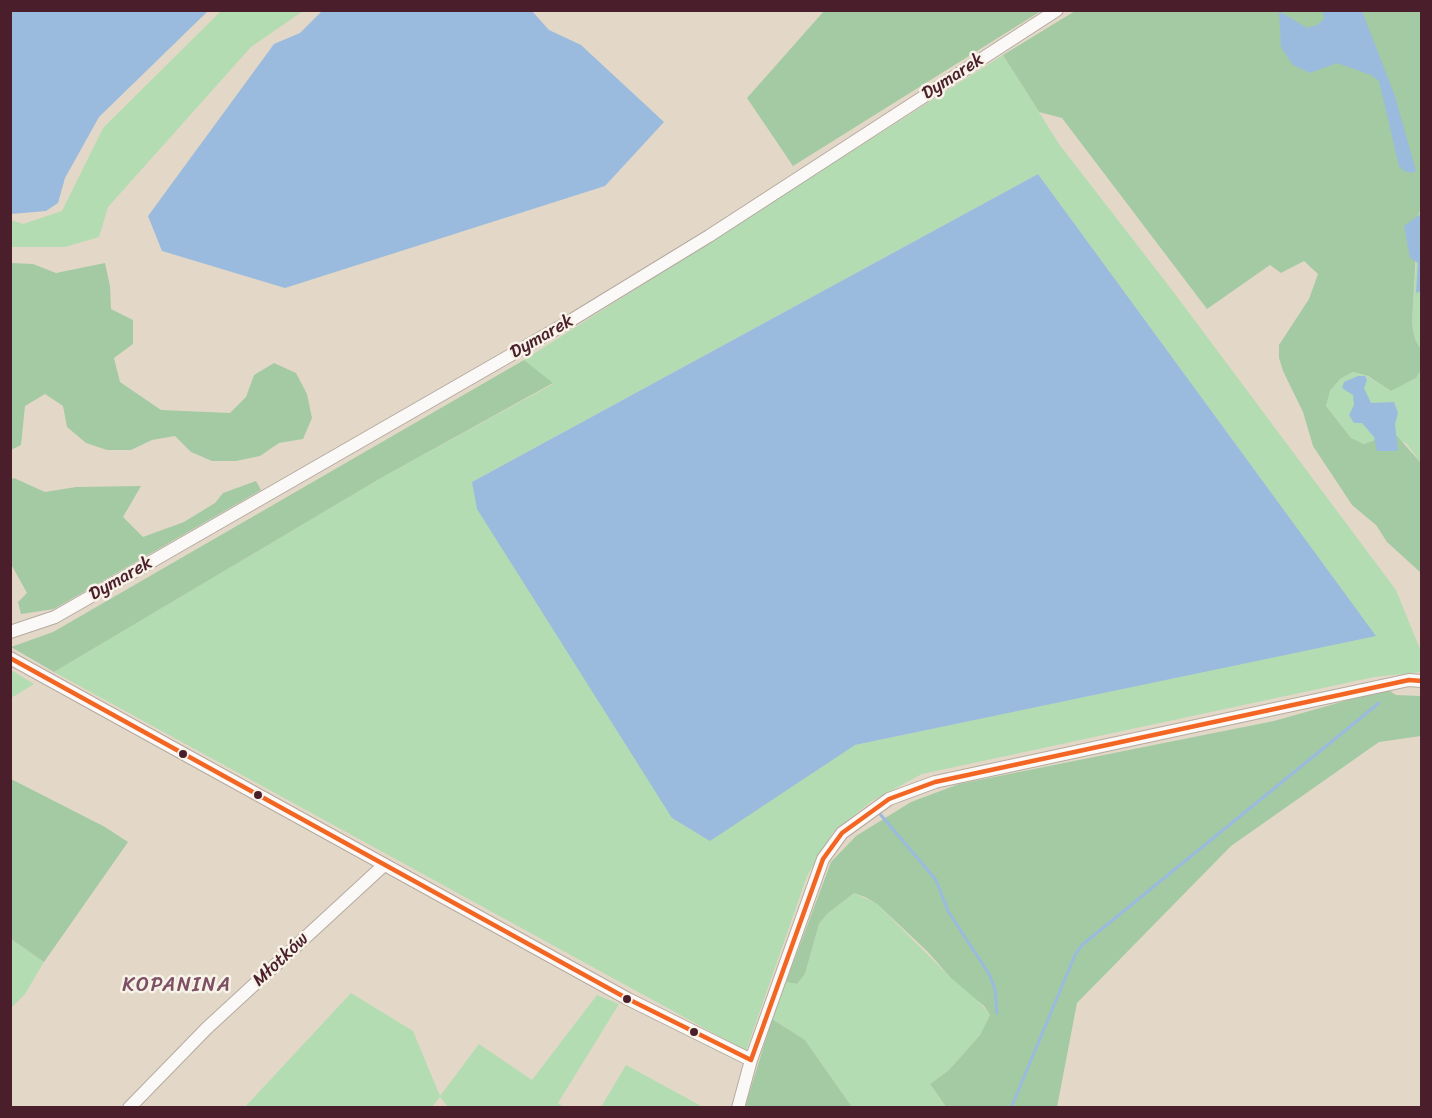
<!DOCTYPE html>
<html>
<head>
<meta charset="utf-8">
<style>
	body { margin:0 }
	#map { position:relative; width:1432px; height:1118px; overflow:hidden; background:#e3d8c7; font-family:Sriracha,sans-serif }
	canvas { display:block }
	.frame { position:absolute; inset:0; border:12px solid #4a1f2b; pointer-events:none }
</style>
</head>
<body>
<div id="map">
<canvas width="1432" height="1118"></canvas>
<div class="frame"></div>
</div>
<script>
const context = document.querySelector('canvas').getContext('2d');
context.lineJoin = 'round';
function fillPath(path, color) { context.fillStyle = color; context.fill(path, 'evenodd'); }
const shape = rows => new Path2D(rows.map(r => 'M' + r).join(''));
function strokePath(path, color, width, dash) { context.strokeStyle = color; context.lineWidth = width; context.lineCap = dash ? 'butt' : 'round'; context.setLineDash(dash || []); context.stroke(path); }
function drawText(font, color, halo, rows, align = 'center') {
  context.font = font + ' Sriracha,sans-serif'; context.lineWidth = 5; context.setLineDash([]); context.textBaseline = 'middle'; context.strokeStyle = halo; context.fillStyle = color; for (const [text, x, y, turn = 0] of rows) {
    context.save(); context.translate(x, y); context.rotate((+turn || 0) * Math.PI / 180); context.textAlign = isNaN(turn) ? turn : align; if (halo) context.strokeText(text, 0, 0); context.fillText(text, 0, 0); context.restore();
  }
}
const green = shape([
	[222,10,303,11,251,47,108,207,99,237,65,247,11,247,11,220,23,224,62,211,103,128],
	[1003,55,1059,144,1172,290,1396,590,1422,654,1421,672,1374,677,922,774,872,801,833,832,807,876,746,1051,54,672,381,478,553,384,524,360],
	[1038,174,1375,635,855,745,472,482],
	[1420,203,1422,203,1421,350,1415,339,1412,324],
	[1421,370,1421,463,1406,443,1385,436,1364,444,1351,438,1326,406,1330,391,1340,379,1353,372,1367,376,1391,391,1416,378],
	[11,670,34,684,11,698],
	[854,893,877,904,950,977,969,990,990,1015,980,1035,949,1070,930,1084,946,1108,852,1107,805,1040,772,1019,786,982,797,984,805,974,819,924,827,914],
	[11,939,44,962,25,994,11,1008],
	[351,993,413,1031,440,1096,479,1044,532,1080,597,995,619,1004,558,1103,564,1107,448,1107,440,1097,432,1107,245,1107],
	[626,1065,703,1107,601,1107]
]);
const forest = shape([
	[824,11,824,10,1041,11,793,166,747,98],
	[1075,11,1421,11,1422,203,1418,217,1412,324,1415,339,1421,350,1421,370,1416,378,1391,391,1368,376,1353,372,1340,379,1330,391,1326,406,1351,438,1364,444,1385,436,1397,436,1421,463,1421,573,1387,542,1376,525,1352,505,1313,446,1303,412,1283,371,1279,358,1279,345,1309,299,1318,274,1304,261,1281,273,1270,265,1207,309,1062,118,1039,112,1003,55],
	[11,263,33,264,56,273,105,263,110,286,111,309,133,320,133,344,114,358,120,382,161,410,230,413,246,397,254,375,274,363,296,373,307,394,312,418,303,439,279,443,260,456,236,461,212,461,191,452,175,436,152,440,131,450,107,450,86,443,67,427,63,406,45,394,25,406,21,445,11,450],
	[524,360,553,383,381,478,54,672,11,647,53,632],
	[14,478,45,492,76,487,141,486,123,517,143,537,184,522,215,503,223,493,256,481,261,490,54,609,21,614,18,602,27,593,11,564,10,480],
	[1387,689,1396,695,1421,696,1421,736,1379,742,1231,846,1077,1003,1057,1107,946,1107,930,1084,949,1070,980,1035,990,1015,984,1006,950,977,927,951,877,904,865,897,854,893,827,914,819,924,805,974,797,984,786,982,831,862,856,836,911,802,959,784,1274,721],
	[11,779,105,827,128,842,44,962,11,939],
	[772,1019,805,1040,852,1107,745,1107]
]);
const water = shape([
	[11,10,208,11,99,117,65,178,58,203,46,211,11,214],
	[322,11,532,11,549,30,581,45,664,122,605,186,285,288,162,251,148,216,274,44,300,33],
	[1279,11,1307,28,1317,25,1324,19,1323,11,1362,11,1395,96,1416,171,1411,173,1404,171,1399,166,1379,81,1371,75,1337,63,1310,73,1293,65,1281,47],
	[1038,174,1376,636,855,745,710,841,672,818,477,509,472,482],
	[1421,210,1421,291,1416,293,1418,263,1410,258,1404,226,1421,214],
	[1358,376,1365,376,1367,380,1364,388,1371,403,1394,402,1398,413,1395,424,1398,451,1377,451,1374,437,1362,423,1354,423,1349,415,1354,405,1353,395,1342,388,1344,382]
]);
const stream = shape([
	[880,814,936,880,948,911,989,974,995,989,997,1013],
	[1011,1108,1075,955,1082,945,1379,703]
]);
const minor = shape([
	[10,632,55,617,570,321,709,236,1057,10],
	[10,658,628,999,751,1060],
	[129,1108,207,1028,384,865],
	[738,1108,751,1060,823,859,842,833,889,799,935,782,1409,680,1422,681]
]);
const bus1 = shape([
	[10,658,628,999,751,1060],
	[751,1060,823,859,842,833,889,799,935,782,1409,680,1422,681]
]);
const markers = [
	[183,754,5,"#4a1f2b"],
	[258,795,5,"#4a1f2b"],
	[627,999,5,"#4a1f2b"],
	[694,1032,5,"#4a1f2b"]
];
const streetNames = [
	["Dymarek",953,77,-33],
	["Dymarek",542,337,-30],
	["Dymarek",121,579,-30],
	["Młotków",281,960,-43]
];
const neighbourhoodNames = [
	["KOPANINA",177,986]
];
fillPath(green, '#b3dcb2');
fillPath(forest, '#a4caa4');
fillPath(water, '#9abbde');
strokePath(stream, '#9abbde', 3);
strokePath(minor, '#b5aaa0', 14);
strokePath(minor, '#fbf9f7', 12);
strokePath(bus1, '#f26522', 4.5);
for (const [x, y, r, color] of markers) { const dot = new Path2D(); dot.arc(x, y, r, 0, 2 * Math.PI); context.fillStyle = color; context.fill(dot); strokePath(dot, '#f7f3e8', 2); }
drawText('18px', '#4a1f2b', '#f7f3e8', streetNames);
context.letterSpacing = '1.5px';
drawText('20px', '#7d5063', '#f7f3e8', neighbourhoodNames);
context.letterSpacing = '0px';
</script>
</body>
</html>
